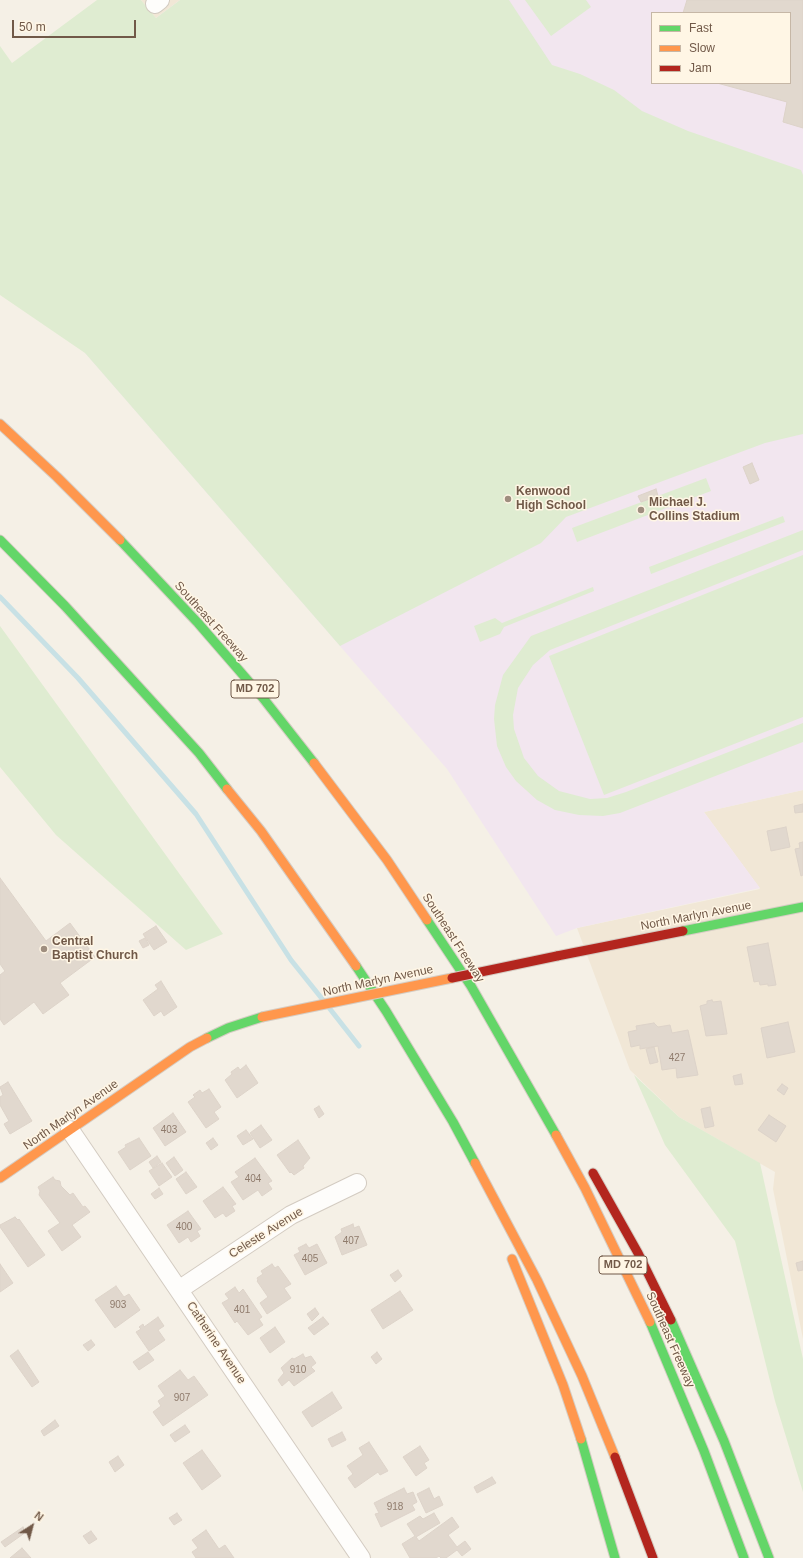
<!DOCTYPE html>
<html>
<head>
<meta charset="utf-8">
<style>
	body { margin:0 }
	#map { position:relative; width:803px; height:1558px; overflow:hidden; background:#f5f0e6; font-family:Arial,sans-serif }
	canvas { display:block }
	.legend { position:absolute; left:651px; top:12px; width:140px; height:72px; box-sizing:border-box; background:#fff6e5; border:1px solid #c6b7a6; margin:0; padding:5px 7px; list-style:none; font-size:12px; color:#715948 }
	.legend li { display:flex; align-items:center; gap:8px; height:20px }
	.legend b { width:20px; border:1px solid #c6b7a6 }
	.north { position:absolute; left:12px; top:1506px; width:40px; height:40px; -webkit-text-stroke:3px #fff6e5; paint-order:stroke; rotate:36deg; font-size:11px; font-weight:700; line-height:16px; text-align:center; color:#715948 }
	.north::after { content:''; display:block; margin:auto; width:14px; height:18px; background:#715948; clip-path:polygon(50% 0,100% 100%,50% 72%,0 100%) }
	.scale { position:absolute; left:12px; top:20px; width:124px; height:18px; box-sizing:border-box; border:2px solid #715948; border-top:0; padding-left:5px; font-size:12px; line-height:14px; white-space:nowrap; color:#715948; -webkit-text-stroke:3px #fff6e5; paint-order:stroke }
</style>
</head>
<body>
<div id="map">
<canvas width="803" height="1558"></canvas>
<ul class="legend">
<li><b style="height:5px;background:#63d668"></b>Fast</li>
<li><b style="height:5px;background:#ff974d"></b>Slow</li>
<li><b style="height:5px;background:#b3261e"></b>Jam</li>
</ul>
<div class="north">N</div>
<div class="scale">50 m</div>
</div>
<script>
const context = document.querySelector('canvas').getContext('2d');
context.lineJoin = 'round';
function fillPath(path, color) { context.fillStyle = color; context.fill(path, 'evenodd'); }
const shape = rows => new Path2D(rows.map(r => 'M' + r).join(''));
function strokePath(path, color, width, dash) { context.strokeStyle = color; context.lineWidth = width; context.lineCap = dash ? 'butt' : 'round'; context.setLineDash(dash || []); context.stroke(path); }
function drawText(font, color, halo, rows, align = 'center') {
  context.font = font + ' Arial,sans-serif'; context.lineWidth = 3; context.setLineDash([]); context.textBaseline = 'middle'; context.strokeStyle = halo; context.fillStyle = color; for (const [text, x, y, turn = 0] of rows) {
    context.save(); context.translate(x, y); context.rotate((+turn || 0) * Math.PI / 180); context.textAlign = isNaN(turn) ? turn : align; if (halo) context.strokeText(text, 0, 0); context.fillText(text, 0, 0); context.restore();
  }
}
const residential = shape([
	[141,0,180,0,156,18],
	[803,790,803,1339,773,1189,775,1172,679,1117,630,1070,577,928,760,889,704,812]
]);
const education = shape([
	[180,0,803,0,803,790,704,812,760,888,577,928,556,936,447,769,85,353,156,18],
	[652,13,790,13,790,83,652,83]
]);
const green = shape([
	[97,0,141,0,156,18,180,0,509,0,552,65,580,74,614,90,642,111,688,131,801,170,803,175,803,434,765,443,566,517,541,543,340,646,85,353,0,295,0,46,12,63],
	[525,0,586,0,591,7,551,36],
	[706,478,711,491,577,542,572,528],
	[783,516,785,522,651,574,649,567],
	[803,530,803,550,550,650,533,665,518,688,513,715,514,729,524,758,538,776,559,791,590,799,607,798,626,792,803,723,803,742,620,813,603,816,579,815,555,810,537,800,516,781,506,767,497,746,494,719,495,705,503,675,531,636],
	[803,555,803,717,604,795,549,656],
	[593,587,594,591,504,627,500,634,480,642,474,626,495,618,502,623],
	[0,626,223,934,186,950,56,835,0,767],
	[634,1075,679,1117,760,1163,803,1359,803,1492,775,1401,735,1241,665,1145]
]);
const stream = shape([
	[0,597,78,678,196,814,291,960,323,1000],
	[330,1009,359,1046]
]);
const building = shape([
	[687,0,803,0,803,128,783,122,787,102,717,83,790,83,790,13,683,13,687,0],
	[752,463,759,480,750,484,743,467,752,463],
	[656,489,658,496,641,502,638,496,656,489],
	[803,804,803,812,795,813,794,806,803,804],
	[786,827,790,847,771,851,767,831,786,827],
	[803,842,803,875,801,876,795,849,800,848,799,843,803,842],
	[0,878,46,941,70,923,95,957,60,983,69,995,43,1014,34,1002,4,1025,0,1019,0,975,5,971,0,964,0,878],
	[156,926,167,942,154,950,143,934,156,926],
	[145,938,149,945,143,948,139,941,145,938],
	[768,943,776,985,768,986,768,984,760,985,759,981,754,982,747,947,768,943],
	[161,981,177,1007,164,1016,161,1011,154,1016,143,1000,158,989,155,985,161,981],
	[712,1000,713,1002,721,1001,727,1034,706,1036,700,1006,707,1004,707,1001,712,1000],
	[788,1022,795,1052,767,1058,761,1028,788,1022],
	[654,1023,658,1027,670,1025,672,1033,688,1030,698,1075,677,1078,676,1068,662,1070,658,1046,640,1049,640,1045,631,1047,628,1032,637,1030,636,1026,654,1023],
	[654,1047,658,1062,650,1064,646,1049,654,1047],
	[246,1065,258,1083,237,1098,225,1080,232,1074,231,1072,238,1067,240,1070,246,1065],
	[741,1074,743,1084,735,1085,733,1076,741,1074],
	[8,1082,32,1121,10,1134,4,1124,9,1121,0,1105,0,1097,3,1095,0,1087,8,1082],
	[782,1084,788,1088,784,1095,777,1090,782,1084],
	[209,1089,221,1107,214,1112,219,1119,206,1128,188,1102,195,1097,193,1095,200,1090,202,1093,209,1089],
	[319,1106,324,1114,319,1118,314,1109,319,1106],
	[710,1107,714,1126,705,1128,701,1109,710,1107],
	[173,1113,186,1132,165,1146,153,1128,173,1113],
	[769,1115,786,1126,776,1142,758,1130,769,1115],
	[261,1125,272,1140,260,1148,250,1133,261,1125],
	[246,1130,253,1139,243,1145,237,1136,246,1130],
	[139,1138,151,1156,130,1170,118,1152,126,1147,125,1145,139,1138],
	[213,1138,218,1145,211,1150,206,1143,213,1138],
	[298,1140,310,1158,303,1166,304,1168,294,1175,291,1172,290,1173,277,1155,298,1140],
	[157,1156,161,1162,153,1168,149,1162,157,1156],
	[174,1157,183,1170,175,1176,166,1163,174,1157],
	[255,1158,272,1181,268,1183,272,1189,262,1196,258,1190,243,1200,231,1182,239,1177,235,1172,255,1158],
	[162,1163,172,1177,159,1186,149,1171,162,1163],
	[186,1172,197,1187,186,1194,176,1179,186,1172],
	[53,1177,55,1180,60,1181,61,1186,70,1195,73,1193,83,1207,85,1206,90,1212,72,1225,81,1237,62,1251,48,1231,60,1223,39,1195,40,1191,38,1187,53,1177],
	[223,1187,236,1204,232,1206,235,1211,226,1217,223,1213,215,1218,203,1201,223,1187],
	[159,1188,163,1194,155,1199,151,1194,159,1188],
	[188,1211,201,1229,197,1231,200,1236,191,1242,188,1237,179,1243,167,1225,188,1211],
	[15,1217,18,1220,19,1219,45,1255,28,1267,0,1227,0,1225,15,1217],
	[353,1224,354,1228,359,1226,367,1245,342,1255,335,1237,342,1232,341,1229,353,1224],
	[306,1244,309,1248,317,1244,327,1263,305,1275,294,1255,300,1252,298,1248,306,1244],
	[803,1261,803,1270,798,1271,796,1263,803,1261],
	[0,1264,13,1283,0,1292,0,1264],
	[272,1264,275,1268,278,1266,291,1284,284,1288,291,1298,267,1314,260,1303,268,1297,257,1281,258,1280,257,1278,263,1274,261,1271,272,1264],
	[398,1270,402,1276,395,1282,390,1275,398,1270],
	[116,1286,124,1297,129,1294,140,1310,115,1328,95,1300,116,1286],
	[235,1287,239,1293,243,1289,262,1317,259,1319,263,1325,248,1335,237,1321,235,1323,222,1303,229,1299,225,1294,235,1287],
	[400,1291,413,1310,383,1329,371,1310,400,1291],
	[315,1308,319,1314,312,1321,307,1314,315,1308],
	[158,1317,164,1326,158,1330,165,1340,149,1351,136,1332,141,1329,139,1327,143,1324,144,1327,158,1317],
	[323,1317,329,1324,314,1335,308,1328,323,1317],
	[275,1327,285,1342,270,1353,260,1338,275,1327],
	[91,1340,95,1345,88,1351,83,1345,91,1340],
	[18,1350,39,1382,32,1387,10,1356,18,1350],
	[148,1352,154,1360,139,1370,133,1362,148,1352],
	[377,1352,382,1359,376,1364,371,1357,377,1352],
	[303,1354,305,1358,311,1356,316,1363,311,1367,315,1371,294,1386,289,1380,282,1386,278,1380,284,1373,281,1368,292,1358,294,1359,303,1354],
	[180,1370,188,1380,194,1376,208,1395,163,1426,153,1412,161,1406,158,1401,165,1396,158,1386,180,1370],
	[332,1392,342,1408,312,1427,302,1412,332,1392],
	[55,1420,59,1426,44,1436,41,1431,55,1420],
	[185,1425,190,1432,175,1442,170,1435,185,1425],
	[342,1432,346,1440,332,1447,328,1439,342,1432],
	[369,1442,388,1471,380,1475,378,1472,355,1488,348,1478,353,1474,347,1466,363,1455,359,1448,369,1442],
	[420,1446,429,1460,424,1463,427,1468,416,1476,403,1457,420,1446],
	[202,1450,221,1476,202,1490,183,1463,202,1450],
	[118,1456,124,1465,115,1472,109,1462,118,1456],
	[492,1477,496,1483,477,1493,474,1487,492,1477],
	[404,1488,407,1494,413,1492,417,1502,412,1505,415,1510,381,1527,375,1514,379,1513,374,1503,404,1488],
	[429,1488,434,1499,439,1496,443,1505,426,1513,417,1494,429,1488],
	[177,1513,182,1520,174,1525,169,1518,177,1513],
	[434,1513,440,1523,416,1537,419,1541,452,1517,459,1527,448,1535,457,1547,465,1541,471,1549,462,1556,457,1550,446,1558,441,1558,439,1556,436,1558,410,1558,402,1544,415,1536,407,1524,420,1516,423,1519,434,1513],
	[23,1527,26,1532,5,1547,1,1542,23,1527],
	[206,1530,219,1549,225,1545,234,1558,196,1558,192,1552,198,1548,192,1540,206,1530],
	[91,1531,97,1539,89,1544,83,1536,91,1531],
	[22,1548,31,1558,10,1558,22,1548]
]);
const street = shape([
	[155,4,160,0],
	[70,1130,361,1558],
	[180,1289,291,1215,357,1183]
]);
const fast = shape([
	[0,540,65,606,199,753,227,789],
	[120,540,198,623,263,698,314,763],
	[427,920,471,986,556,1135],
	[683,931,803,907],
	[356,966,386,1011,453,1122,475,1163],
	[207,1038,228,1028,262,1017],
	[671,1320,724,1441,769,1558],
	[650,1322,704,1451,744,1558],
	[581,1439,615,1558]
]);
const slow = shape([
	[0,424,57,477,120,540],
	[314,763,387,860,427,920],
	[227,789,261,831,356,966],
	[556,1135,585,1188,650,1322],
	[475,1163,537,1280,582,1376,615,1457],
	[0,1178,190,1047,207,1038],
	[512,1259,563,1385,581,1439]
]);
const jam = shape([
	[557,956,683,931],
	[593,1173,638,1253,671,1320],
	[615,1457,653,1558]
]);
const slowBridge = shape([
	[262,1017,452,978]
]);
const jamBridge = shape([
	[452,978,557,956]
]);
const markers = [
	[508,499,4,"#9f8e7f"],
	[641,510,4,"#9f8e7f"],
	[44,949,4,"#9f8e7f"]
];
const numberNames = [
	["427",677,1058],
	["403",169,1130],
	["404",253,1179],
	["400",184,1227],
	["407",351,1241],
	["405",310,1259],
	["903",118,1305],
	["401",242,1310],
	["910",298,1370],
	["907",182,1398],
	["918",395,1507]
];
const shields = [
	[255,689,48],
	[623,1265,48]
];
const shieldNames = [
	["MD 702",255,689],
	["MD 702",623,1265]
];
const poiNames = [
	["Kenwood",516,492],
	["High School",516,506],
	["Michael J.",649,503],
	["Collins Stadium",649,517],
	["Central",52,942],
	["Baptist Church",52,956]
];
const streetNames = [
	["Southeast Freeway",211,622,48],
	["North Marlyn Avenue",696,916,-11],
	["Southeast Freeway",453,938,57],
	["North Marlyn Avenue",378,981,-12],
	["North Marlyn Avenue",71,1115,-35],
	["Celeste Avenue",266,1233,-32],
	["Southeast Freeway",670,1340,66],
	["Catherine Avenue",216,1343,56]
];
fillPath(residential, '#f1e7d6');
fillPath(education, '#f2e6ef');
fillPath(green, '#dfecd1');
strokePath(stream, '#c8e1e5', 5);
fillPath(building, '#e1d8ce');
strokePath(building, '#ddd3c9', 1);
strokePath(street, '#d3cbc1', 20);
strokePath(fast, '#d5ccc3', 11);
strokePath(slow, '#d5ccc3', 11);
strokePath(jam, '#d5ccc3', 11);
strokePath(street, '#fefdfb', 18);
strokePath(fast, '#63d668', 9);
strokePath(slow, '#ff974d', 9);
strokePath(jam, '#b3261e', 9);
strokePath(slowBridge, '#d5ccc3', 11, []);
strokePath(jamBridge, '#d5ccc3', 11, []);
strokePath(slowBridge, '#ff974d', 9);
strokePath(jamBridge, '#b3261e', 9);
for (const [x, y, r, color] of markers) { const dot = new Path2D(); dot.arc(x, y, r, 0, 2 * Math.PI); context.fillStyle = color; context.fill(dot); strokePath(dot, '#fff6e5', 1.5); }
drawText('10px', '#8f7b6c', null, numberNames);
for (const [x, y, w] of shields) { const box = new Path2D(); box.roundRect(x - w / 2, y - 9, w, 18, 3); context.fillStyle = '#fff6e5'; context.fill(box); strokePath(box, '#715948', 1); }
drawText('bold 11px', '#715948', null, shieldNames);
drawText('bold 12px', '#715948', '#fff6e5', poiNames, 'left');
drawText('12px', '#715948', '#fff6e5', streetNames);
</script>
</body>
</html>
